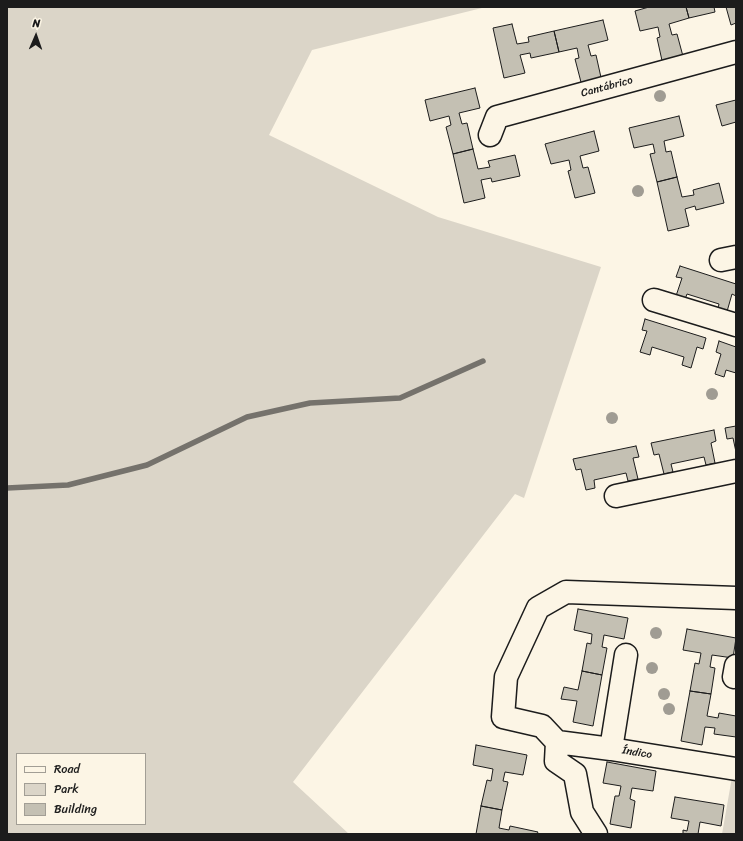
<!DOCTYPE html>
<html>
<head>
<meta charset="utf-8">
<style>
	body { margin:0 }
	#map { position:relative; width:743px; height:841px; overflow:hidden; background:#fcf5e5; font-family:Sriracha,sans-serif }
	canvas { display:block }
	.frame { position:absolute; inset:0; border:8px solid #1c1c1c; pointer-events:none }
	.legend { position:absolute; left:16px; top:753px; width:130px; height:72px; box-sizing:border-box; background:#fcf5e5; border:1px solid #a29e95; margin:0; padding:5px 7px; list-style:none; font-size:12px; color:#1c1c1c }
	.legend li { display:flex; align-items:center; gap:8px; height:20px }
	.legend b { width:20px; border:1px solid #a29e95 }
	.north { position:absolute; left:16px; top:16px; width:40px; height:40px; -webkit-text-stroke:3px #fcf5e5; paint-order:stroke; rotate:2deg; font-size:11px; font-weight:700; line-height:16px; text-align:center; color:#1c1c1c }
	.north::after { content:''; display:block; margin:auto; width:14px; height:18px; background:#1c1c1c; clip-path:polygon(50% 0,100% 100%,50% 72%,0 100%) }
</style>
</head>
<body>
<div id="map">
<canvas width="743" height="841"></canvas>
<div class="frame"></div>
<ul class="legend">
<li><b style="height:5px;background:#fcf5e5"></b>Road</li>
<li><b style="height:11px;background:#dbd5c8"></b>Park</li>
<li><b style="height:11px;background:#c4c0b3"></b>Building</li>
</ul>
<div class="north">N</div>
</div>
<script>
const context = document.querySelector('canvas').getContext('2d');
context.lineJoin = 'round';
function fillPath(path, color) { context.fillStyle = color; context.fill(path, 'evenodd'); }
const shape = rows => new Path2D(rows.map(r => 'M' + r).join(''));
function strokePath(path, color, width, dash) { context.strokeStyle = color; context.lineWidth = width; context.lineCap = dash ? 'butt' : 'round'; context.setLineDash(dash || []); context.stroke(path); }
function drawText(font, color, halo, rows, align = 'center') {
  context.font = font + ' Sriracha,sans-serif'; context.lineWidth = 3.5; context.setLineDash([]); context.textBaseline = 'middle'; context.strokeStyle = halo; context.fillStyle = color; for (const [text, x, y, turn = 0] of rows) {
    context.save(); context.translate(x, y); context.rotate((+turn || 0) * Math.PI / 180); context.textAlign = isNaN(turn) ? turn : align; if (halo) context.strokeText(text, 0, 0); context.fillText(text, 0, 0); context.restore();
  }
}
const green = shape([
	[7,7,486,7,312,50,269,135,438,217,601,267,524,498,515,494,293,782,349,834,7,834],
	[17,754,145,754,145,824,17,824],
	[732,777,736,778,736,834,722,834]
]);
const stream = shape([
	[7,488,68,485,147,465,247,417,310,403,400,398,483,361]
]);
const building = shape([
	[649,7,686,7,689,18,669,24,672,35,677,34,684,60,663,65,657,38,660,37,658,27,640,31,635,11,649,7],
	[686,7,714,7,715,12,689,18,686,7],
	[726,7,736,7,736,23,731,25,726,7],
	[603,20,608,40,588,45,591,56,596,55,602,82,582,86,575,59,579,58,577,48,559,52,554,31,603,20],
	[512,24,517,44,529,42,528,37,554,31,559,52,531,58,530,53,520,55,525,73,504,78,493,28,512,24],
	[475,88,480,108,459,113,462,124,467,123,473,149,453,154,446,127,451,125,449,116,430,121,425,100,475,88],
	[736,100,736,122,722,126,716,105,736,100],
	[679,116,684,136,664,141,666,152,671,151,677,177,657,182,650,154,655,153,653,144,634,148,629,128,679,116],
	[594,131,599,151,580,156,583,168,588,167,595,193,575,198,568,171,571,170,569,160,551,164,545,144,594,131],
	[473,149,478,169,490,167,488,161,515,155,520,176,492,182,491,178,481,180,485,198,464,203,453,154,473,149],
	[677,177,682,197,694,195,693,190,719,183,724,203,696,210,695,206,685,209,689,226,668,231,657,182,677,177],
	[680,266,736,284,736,296,732,294,726,315,717,312,719,304,687,294,684,302,675,299,682,278,676,277,680,266],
	[645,319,706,338,703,349,697,347,691,368,682,365,684,357,652,347,650,355,640,352,647,331,642,330,645,319],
	[719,341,736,347,736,373,726,370,724,377,715,374,721,354,716,352,719,341],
	[736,426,736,452,733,438,727,439,725,428,736,426],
	[714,430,716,441,711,443,715,463,706,465,704,457,671,464,673,472,664,474,659,454,654,455,651,443,714,430],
	[636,446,639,457,633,458,638,479,628,481,626,473,594,480,595,488,586,490,581,469,576,470,573,459,636,446],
	[578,609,628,618,624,639,604,635,602,647,607,648,602,675,582,671,587,643,591,644,592,634,574,630,578,609],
	[687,629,736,638,733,658,712,655,710,667,715,668,711,694,690,691,695,663,699,664,701,653,683,650,687,629],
	[582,671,602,675,593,726,573,722,577,701,561,699,564,687,578,690,582,671],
	[690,691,711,694,707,716,718,718,719,713,736,716,736,737,714,734,715,728,705,727,702,745,681,741,690,691],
	[476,745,527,755,523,775,505,772,503,781,508,782,502,810,481,806,487,780,491,781,493,769,473,765,476,745],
	[607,762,656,771,653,791,632,788,630,799,635,801,631,828,610,824,615,796,619,796,621,786,603,783,607,762],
	[675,797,724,805,721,826,700,822,698,834,683,834,683,830,687,831,689,821,671,818,675,797],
	[481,806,502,810,499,828,509,830,510,826,538,832,537,834,476,834,481,806]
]);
const minor = shape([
	[490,135,497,117,736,52],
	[721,260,736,257],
	[654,300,736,325],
	[616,496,736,471],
	[734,677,736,666],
	[557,742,542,726,503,717,506,677,538,608,566,592,736,598],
	[611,749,626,655],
	[596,834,582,812,575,774,556,761,557,742,611,749,736,769]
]);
const trees = [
	[660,96],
	[638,191],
	[712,394],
	[612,418],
	[656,633],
	[652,668],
	[664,694],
	[669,709]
];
const streetNames = [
	["Cantábrico",607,87,-15],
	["Índico",637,753,9]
];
fillPath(green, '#dbd5c8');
strokePath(stream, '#75726c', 5.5);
fillPath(building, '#c4c0b3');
strokePath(building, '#1c1c1c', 1);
strokePath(minor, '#1c1c1c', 25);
strokePath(minor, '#fcf5e5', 22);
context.fillStyle = '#a09c93';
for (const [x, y] of trees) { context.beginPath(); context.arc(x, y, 6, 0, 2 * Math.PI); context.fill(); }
drawText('11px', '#1c1c1c', '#fcf5e5', streetNames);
</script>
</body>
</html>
